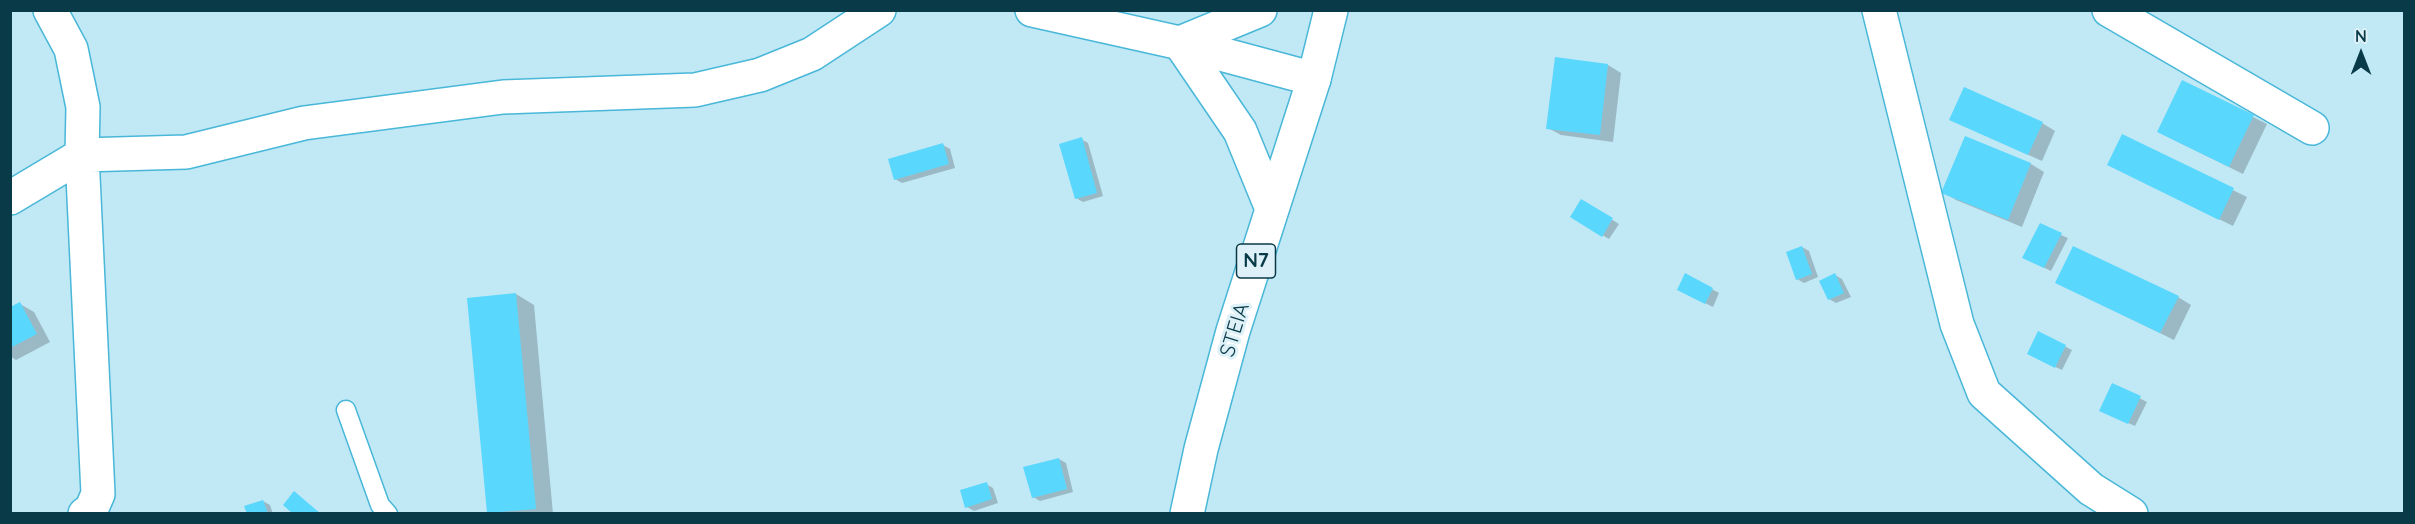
<!DOCTYPE html>
<html>
<head>
<meta charset="utf-8">
<style>
	body { margin:0 }
	#map { position:relative; width:2415px; height:524px; overflow:hidden; background:#c1e8f5; font-family:Quicksand,sans-serif }
	canvas { display:block }
	.frame { position:absolute; inset:0; border:12px solid #083a48; pointer-events:none }
	.north { position:absolute; left:2331px; top:24px; width:60px; height:60px; -webkit-text-stroke:4px #def1f8; paint-order:stroke; rotate:0deg; font-size:16px; font-weight:700; line-height:24px; text-align:center; color:#083a48 }
	.north::after { content:''; display:block; margin:auto; width:21px; height:27px; background:#083a48; clip-path:polygon(50% 0,100% 100%,50% 72%,0 100%) }
</style>
</head>
<body>
<div id="map">
<canvas width="2415" height="524"></canvas>
<div class="frame"></div>
<div class="north">N</div>
</div>
<script>
const context = document.querySelector('canvas').getContext('2d');
context.lineJoin = 'round';
function fillPath(path, color) { context.fillStyle = color; context.fill(path, 'evenodd'); }
const shape = rows => new Path2D(rows.map(r => 'M' + r).join(''));
function strokePath(path, color, width, dash) { context.strokeStyle = color; context.lineWidth = width; context.lineCap = dash ? 'butt' : 'round'; context.setLineDash(dash || []); context.stroke(path); }
function drawText(font, color, halo, rows, align = 'center') {
  context.font = font + ' Quicksand,sans-serif'; context.lineWidth = 6; context.setLineDash([]); context.textBaseline = 'middle'; context.strokeStyle = halo; context.fillStyle = color; for (const [text, x, y, turn = 0] of rows) {
    context.save(); context.translate(x, y); context.rotate((+turn || 0) * Math.PI / 180); context.textAlign = isNaN(turn) ? turn : align; if (halo) context.strokeText(text, 0, 0); context.fillText(text, 0, 0); context.restore();
  }
}
const shadow = shape([
	[1608,65,1621,73,1613,142,1561,135,1548,128],
	[2183,82,2267,124,2243,174,2172,139],
	[1951,120,2042,123,2055,131,2042,161],
	[2122,136,2247,197,2233,226,2109,165],
	[1965,138,2031,164,2044,172,2022,227,1956,200,1943,192],
	[1081,139,1088,143,1103,196,1083,202,1076,198],
	[943,145,950,149,955,168,902,183,895,179],
	[1582,201,1619,224,1609,239,1572,217],
	[2061,235,2068,238,2051,271,2031,261],
	[1802,247,1809,251,1818,277,1804,283,1797,279],
	[1686,275,1719,293,1713,307,1685,293],
	[1835,275,1842,279,1851,297,1836,303,1829,299],
	[2057,283,2178,297,2191,305,2174,340],
	[516,294,534,305,553,514,488,512],
	[20,304,34,312,50,342,16,360,10,356,10,309],
	[2039,333,2072,350,2062,370,2035,357],
	[2113,385,2147,402,2135,426,2108,414],
	[1059,459,1066,463,1073,492,1040,501,1033,497],
	[986,484,993,488,998,503,974,511,967,507],
	[263,501,270,505,273,514,249,514]
]);
const building = shape([
	[1555,57,1608,64,1600,135,1546,129],
	[2182,80,2254,115,2229,167,2157,132],
	[1964,87,2043,122,2028,155,1949,120],
	[2122,134,2234,188,2219,220,2107,165],
	[1965,136,2031,163,2008,220,1941,193],
	[1082,137,1097,193,1075,199,1059,144],
	[943,143,949,164,894,180,888,159],
	[1581,199,1613,218,1602,237,1570,217],
	[2040,223,2062,233,2044,268,2022,258],
	[1802,246,1812,274,1796,280,1786,252],
	[2073,246,2179,296,2160,333,2055,283],
	[1685,273,1713,288,1705,304,1677,290],
	[1835,273,1844,293,1828,300,1819,281],
	[516,293,536,509,487,513,467,298],
	[20,302,37,334,10,348,10,307],
	[2038,331,2066,345,2055,368,2027,354],
	[2112,383,2141,396,2128,424,2099,411],
	[1059,458,1067,489,1032,498,1023,467],
	[987,482,992,499,965,508,960,490],
	[294,491,321,514,293,514,283,505],
	[263,500,268,514,247,514,244,506]
]);
const service = shape([
	[346,410,380,505,388,514]
]);
const minor = shape([
	[50,10,71,49,83,107,82,155,98,494,91,510,85,514],
	[1032,10,1180,43,1314,79],
	[1879,10,1957,324,1984,393,2091,489,2131,514],
	[2109,10,2312,128],
	[10,198,82,155,186,152,304,123,503,97,695,90,760,75,812,54,879,10]
]);
const primary = shape([
	[1260,10,1180,43,1240,131,1272,209],
	[1187,514,1201,449,1233,331,1314,79,1331,10]
]);
const shields = [
	[1256,261,39]
];
const shieldNames = [
	["N7",1256,261]
];
const streetNames = [
	["STEIA",1235,330,-73]
];
fillPath(shadow, '#0003');
fillPath(building, '#59d7fd');
strokePath(service, '#48b7d8', 21);
strokePath(minor, '#48b7d8', 36);
strokePath(primary, '#48b7d8', 36);
strokePath(service, '#fff', 18);
strokePath(minor, '#fff', 33);
strokePath(primary, '#fff', 33);
for (const [x, y, w] of shields) { const box = new Path2D(); box.roundRect(x - w / 2, y - 17, w, 34, 4.5); context.fillStyle = '#def1f8'; context.fill(box); strokePath(box, '#083a48', 1.5); }
drawText('bold 20px', '#083a48', null, shieldNames);
drawText('21px', '#083a48', '#def1f8', streetNames);
</script>
</body>
</html>
